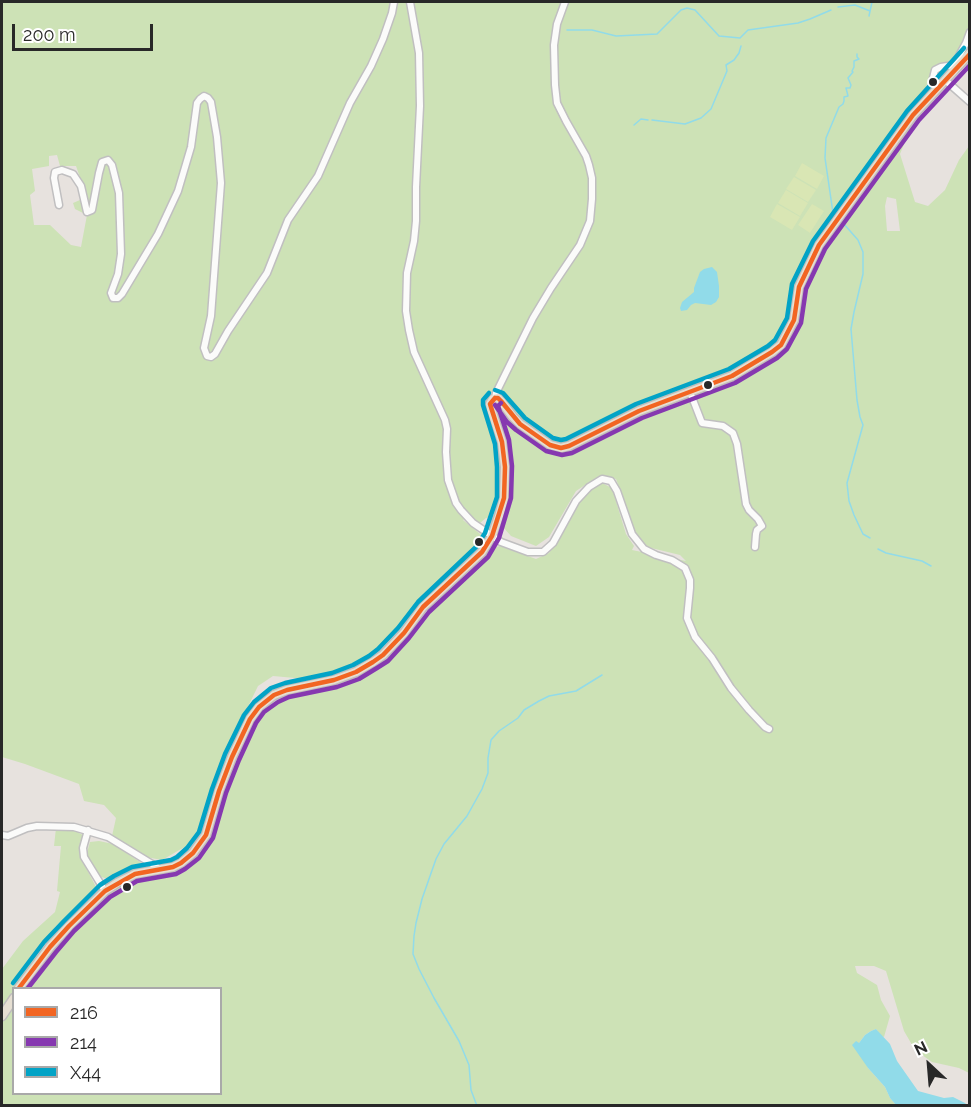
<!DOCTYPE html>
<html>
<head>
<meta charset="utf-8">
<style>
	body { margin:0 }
	#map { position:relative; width:971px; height:1107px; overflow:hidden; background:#e7e2de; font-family:Raleway,sans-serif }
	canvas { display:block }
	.frame { position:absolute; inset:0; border:3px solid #282828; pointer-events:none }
	.legend { position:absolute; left:12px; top:987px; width:210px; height:108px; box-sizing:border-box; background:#fff; border:2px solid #a9a9a9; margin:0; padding:8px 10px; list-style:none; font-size:18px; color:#282828 }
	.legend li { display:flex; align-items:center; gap:12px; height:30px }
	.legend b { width:30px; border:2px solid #a9a9a9 }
	.north { position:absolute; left:899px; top:1035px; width:60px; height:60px; -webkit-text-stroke:4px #fff; paint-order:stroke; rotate:334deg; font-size:16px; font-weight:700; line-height:24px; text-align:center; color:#282828 }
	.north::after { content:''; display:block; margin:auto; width:21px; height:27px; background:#282828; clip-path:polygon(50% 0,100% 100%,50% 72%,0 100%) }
	.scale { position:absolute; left:12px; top:24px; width:141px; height:27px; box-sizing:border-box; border:3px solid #282828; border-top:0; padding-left:8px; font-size:18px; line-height:21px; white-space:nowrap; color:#282828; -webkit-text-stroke:4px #fff; paint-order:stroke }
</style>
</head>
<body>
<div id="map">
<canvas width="971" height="1107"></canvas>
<div class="frame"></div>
<ul class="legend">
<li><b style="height:8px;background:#f26522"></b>216</li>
<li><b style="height:8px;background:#8638b0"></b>214</li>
<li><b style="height:8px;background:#02a3c6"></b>X44</li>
</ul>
<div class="north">N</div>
<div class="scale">200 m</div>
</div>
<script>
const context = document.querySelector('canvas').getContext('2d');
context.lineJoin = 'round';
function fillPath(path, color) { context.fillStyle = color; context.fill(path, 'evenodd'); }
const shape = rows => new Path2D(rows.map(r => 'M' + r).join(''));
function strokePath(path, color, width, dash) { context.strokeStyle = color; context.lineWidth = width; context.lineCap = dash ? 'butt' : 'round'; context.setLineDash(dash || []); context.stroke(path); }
const green = shape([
	[2,2,969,2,969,49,967,53,959,52,953,61,938,65,931,71,925,91,860,182,863,192,908,122,912,125,900,154,915,202,928,206,945,190,959,160,969,146,969,1073,959,1068,932,1062,915,1050,904,1031,886,971,874,966,855,966,857,973,877,985,881,1000,890,1016,884,1037,881,1036,876,1029,871,1031,865,1035,859,1043,868,1068,885,1087,890,1098,896,1105,2,1105,2,1022,13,1003,14,1094,220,1094,220,988,23,988,70,928,109,892,145,877,178,874,199,856,214,823,227,781,255,722,274,704,302,693,350,681,384,664,404,644,433,603,480,561,492,548,500,546,536,559,549,553,580,500,591,488,602,483,612,488,626,534,634,546,632,550,686,561,680,555,643,546,634,529,616,479,599,476,576,491,549,537,536,546,511,536,502,526,510,484,501,420,498,420,494,406,495,405,500,404,508,416,503,419,508,417,522,432,551,453,568,452,623,422,680,400,680,393,567,443,561,444,553,442,535,431,518,417,500,391,494,391,488,394,482,405,498,450,501,478,491,517,486,518,480,523,468,515,463,520,485,538,484,541,430,590,379,648,345,669,306,679,273,676,258,686,219,766,195,841,162,860,146,857,112,836,116,818,104,805,84,801,79,784,25,764,2,757],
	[57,155,60,166,76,166,85,192,80,200,73,203,75,209,87,215,81,247,71,245,50,225,34,225,30,195,35,191,32,169,49,166,49,156],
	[887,197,896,199,900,231,887,231,885,206],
	[56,828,79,830,79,833,83,835,80,843,81,855,80,856,96,887,95,892,55,927,16,988,14,988,13,992,2,1010,2,969,23,941,55,912,60,892,57,891,61,846,54,846],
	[99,841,113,844,143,864,145,868,119,874,111,880,98,876,86,856,90,842]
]);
const pitch = shape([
	[802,163,824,176,817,189,795,176],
	[794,177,816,190,808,202,786,189],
	[786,190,808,203,800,216,778,203],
	[777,204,800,217,792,230,770,217],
	[812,204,824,211,810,233,798,225]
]);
const water = shape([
	[712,267,717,272,719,286,719,297,716,302,711,305,695,303,691,305,687,310,681,311,680,308,682,302,694,292,694,288,700,272,704,269],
	[876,1029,890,1044,897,1061,918,1091,944,1098,953,1097,965,1103,967,1105,896,1105,890,1098,885,1087,868,1068,852,1045,856,1041,859,1043,865,1035,871,1031]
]);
const stream = shape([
	[838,7,855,5,870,11],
	[869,16,872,2],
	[567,30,592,30,616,36,657,34,681,10,687,8,695,10,719,36,740,38,748,30,798,23,810,19,831,10],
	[652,120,685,124,701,118,711,109,727,71,726,65,734,60,739,53,741,46],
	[634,125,641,119,648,120],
	[833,213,825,158,826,138,839,107,843,104,844,101,844,97,848,96,846,88,850,88,851,85,848,78,853,72,852,71,854,67,854,61,859,59,857,57,857,54],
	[843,223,858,240,863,252,863,274,854,312,851,329,857,400,860,417,863,425,847,483,849,501,854,515,863,534,870,538],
	[878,549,886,553,922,561,931,566],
	[477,1106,471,1090,469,1065,459,1041,434,998,419,969,413,954,414,936,416,923,422,899,436,859,444,844,467,816,482,789,488,773,488,758,491,740,499,731,518,718,524,710,539,701,549,696,576,691,602,675]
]);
const minor = shape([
	[410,2,419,53,420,106,416,187,416,221,414,241,407,273,406,311,409,330,414,352,445,420,447,429,446,452,448,480,456,503,461,510,473,523,501,542,528,552,543,552,553,543,576,501,589,487,602,479,611,481,617,491,632,534,644,549,656,555,672,560,685,568,690,580,690,588,687,618,695,637,712,658,731,688,749,710,765,727,769,729],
	[954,65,966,43,970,32],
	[945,80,970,102],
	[940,85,933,78,935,70,941,67,954,65,958,67],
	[59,205,54,178,55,172,62,170,73,174,81,186,87,212],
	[87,212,92,210,99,173,102,162,108,160,112,165,119,193,121,254,118,274,111,293,113,298,118,298,122,294,158,234,178,191,191,147,197,103,200,99,204,96,208,98,211,102,217,137,221,183,211,316,204,348,207,356,211,357,215,354,228,331,267,273,288,220,318,176,350,103,371,66,383,39,392,13,394,2],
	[690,392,702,423,723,426,733,433,737,444,746,504,749,510,758,519,762,526,757,530,756,534,755,547],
	[495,398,496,393,533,318,551,288,580,245,590,221,592,199,592,178,589,165,586,156,566,121,557,103,555,85,554,45,557,24,565,2],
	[88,830,83,848,84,857,105,891],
	[2,835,8,836,27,828,37,826,74,827,108,837,157,867,158,870]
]);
const major = shape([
	[19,988,50,947,69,926,105,891,117,883,135,874,173,867,181,863,193,853,206,835,219,791,232,757,250,719,259,707,274,695,287,690,334,680,356,672,373,662,383,655,404,633,423,607,482,552,492,536,499,516,504,498,505,467,502,442,491,409,490,404,493,399,498,398,501,401,513,417,520,424,550,445,561,448,569,446,639,411,732,376,772,352,781,345,794,320,799,287,819,245,913,115,970,53],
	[2,1016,14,998]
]);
const bus1 = shape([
	[495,398,498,398,501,401,520,424,550,445,561,448,569,446,639,411,732,376,772,352,781,345,794,320,799,287,819,245,913,115,970,54],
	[19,988,50,947,69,926,105,891,135,874,173,867,181,863,193,853,206,835,219,791,232,757,250,719,259,707,274,695,287,690,334,680,356,672,373,662,383,655,404,633,423,607,482,552,492,536,504,498,505,467,502,442,490,404,495,398]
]);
const bus2 = shape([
	[495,405,507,422,516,430,546,451,562,455,572,453,642,418,735,383,777,358,787,349,801,323,806,289,825,249,919,120,970,65],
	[28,988,56,952,74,931,110,897,137,881,176,874,185,869,199,858,213,838,226,793,239,760,256,723,264,712,278,702,289,697,337,687,359,679,377,668,388,661,409,638,429,612,488,557,499,538,511,498,512,466,509,440,498,406,501,403]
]);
const bus3 = shape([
	[495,390,503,393,525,418,553,438,561,440,566,439,636,404,729,369,768,346,775,340,787,318,792,284,813,241,907,111,964,48],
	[13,983,44,942,64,921,100,885,114,876,132,867,171,860,177,857,187,848,199,832,212,789,225,754,244,715,254,702,271,688,285,683,332,673,353,665,369,656,378,649,398,628,418,602,476,547,485,533,497,497,497,467,495,444,483,405,483,400,489,393]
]);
const markers = [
	[933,82,5,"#282828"],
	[708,385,5,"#282828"],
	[479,542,5,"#282828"],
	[127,887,5,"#282828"]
];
fillPath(green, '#cde2b6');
fillPath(pitch, '#d9e6b4');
fillPath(water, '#91dbe9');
strokePath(stream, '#91dbe9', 1.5);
strokePath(minor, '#c0bfc0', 9);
strokePath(major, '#bfbdbc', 11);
strokePath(minor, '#fbfbfa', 6);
strokePath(major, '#e6dfd2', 8);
strokePath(bus1, '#f26522', 4.5);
strokePath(bus2, '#8638b0', 4.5);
strokePath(bus3, '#02a3c6', 4.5);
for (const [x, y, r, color] of markers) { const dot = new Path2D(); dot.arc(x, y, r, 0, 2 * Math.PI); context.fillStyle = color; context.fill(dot); strokePath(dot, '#fff', 2); }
</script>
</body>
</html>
